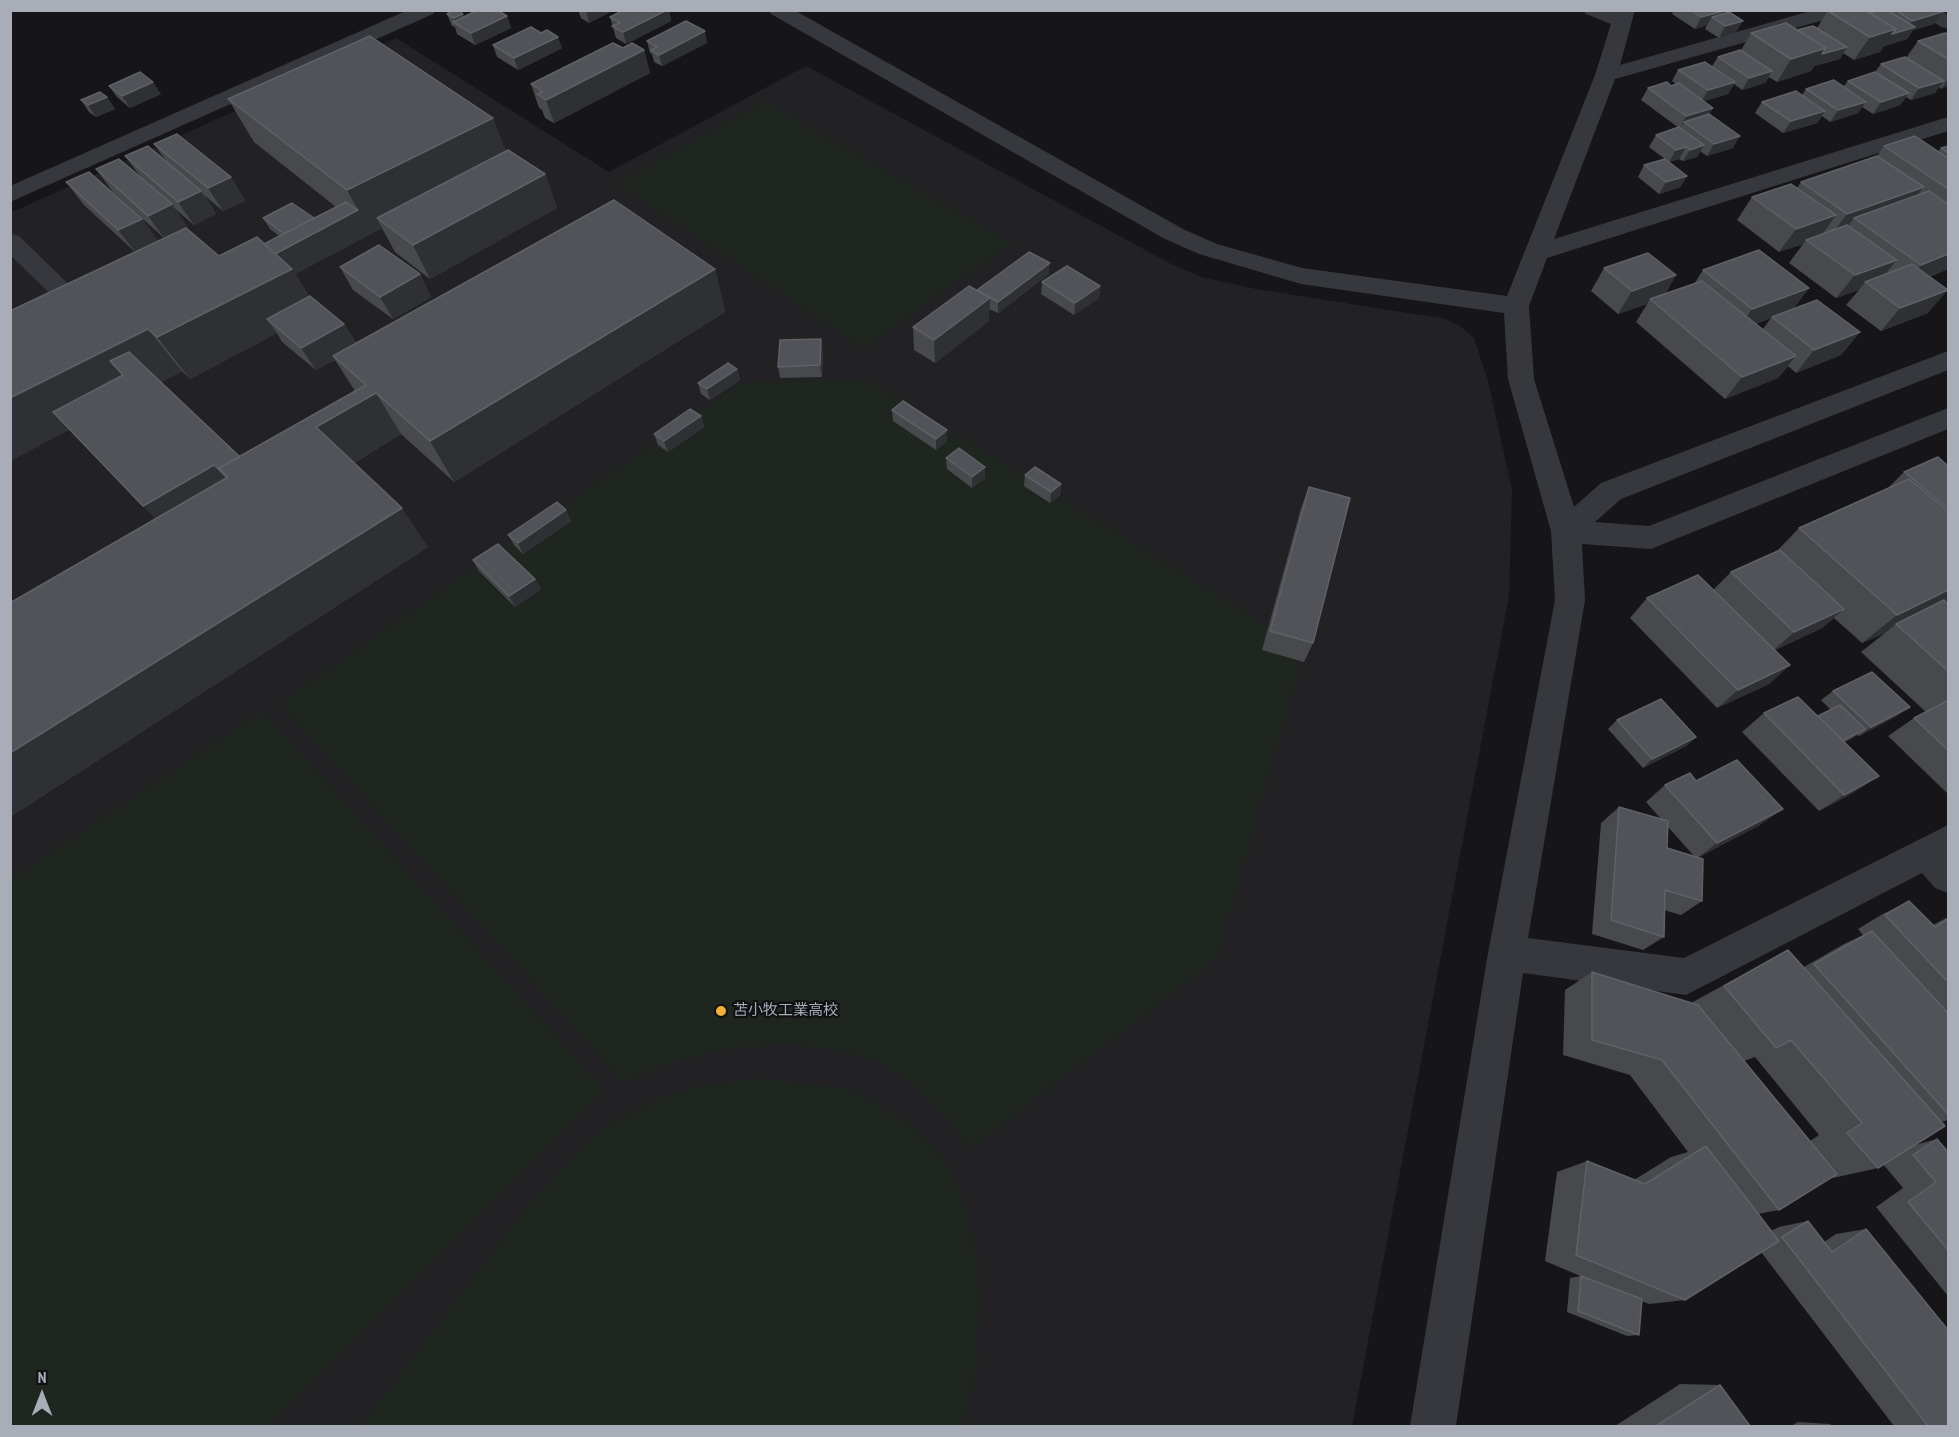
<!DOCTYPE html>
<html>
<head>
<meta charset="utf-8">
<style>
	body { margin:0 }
	#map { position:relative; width:1959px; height:1437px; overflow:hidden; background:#161618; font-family:"PT Sans Narrow",sans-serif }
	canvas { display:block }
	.frame { position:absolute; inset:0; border:12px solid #a8adb8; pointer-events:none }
	.north { position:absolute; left:12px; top:1365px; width:60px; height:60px; -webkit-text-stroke:4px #111113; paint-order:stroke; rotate:0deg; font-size:16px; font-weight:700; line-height:24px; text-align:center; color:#a8adb8 }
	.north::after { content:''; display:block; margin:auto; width:21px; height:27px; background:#a8adb8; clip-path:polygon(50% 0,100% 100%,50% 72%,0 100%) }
</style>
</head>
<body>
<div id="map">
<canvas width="1959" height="1437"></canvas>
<div class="frame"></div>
<div class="north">N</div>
</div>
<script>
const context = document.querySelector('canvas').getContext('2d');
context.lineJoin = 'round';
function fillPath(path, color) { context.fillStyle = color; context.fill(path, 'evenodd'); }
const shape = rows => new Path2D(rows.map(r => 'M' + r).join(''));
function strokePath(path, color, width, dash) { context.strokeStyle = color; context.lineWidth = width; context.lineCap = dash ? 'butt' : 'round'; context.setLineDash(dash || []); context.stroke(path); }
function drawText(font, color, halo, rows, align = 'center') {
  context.font = font + ' "PT Sans Narrow","Noto Sans JP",sans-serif'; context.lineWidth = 4.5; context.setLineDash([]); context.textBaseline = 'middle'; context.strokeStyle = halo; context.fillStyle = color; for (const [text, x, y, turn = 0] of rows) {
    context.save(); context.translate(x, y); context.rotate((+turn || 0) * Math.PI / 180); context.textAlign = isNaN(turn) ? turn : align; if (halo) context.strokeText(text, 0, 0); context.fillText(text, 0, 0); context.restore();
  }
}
const built = shape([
	[396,38,609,172,806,66,1175,266,1202,277,1256,289,1446,319,1460,326,1474,338,1488,381,1512,490,1509,596,1352,1426,11,1426,10,213]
]);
const green = shape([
	[765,102,1011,243,863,348,617,183],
	[868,380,1304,649,1217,958,970,1149,949,1120,913,1083,875,1060,835,1049,785,1044,725,1049,668,1064,623,1082,280,703,741,383],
	[262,711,604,1090,268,1426,11,1426,11,880],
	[766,1079,847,1089,864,1097,904,1120,941,1157,957,1183,971,1230,980,1291,977,1350,973,1383,961,1426,361,1426,523,1212,581,1147,619,1119,657,1099,697,1087,743,1080]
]);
const minor = shape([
	[408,10,436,10,433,14,10,202,10,186,408,10],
	[768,10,794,10,1183,229,1217,244,1302,268,1507,296,1595,75,1611,24,1586,14,1583,10,1635,10,1620,65,1814,10,1848,10,1845,14,1615,79,1554,239,1948,117,1948,131,1547,258,1529,306,1534,379,1574,507,1601,483,1948,351,1948,370,1621,499,1595,522,1649,526,1948,408,1948,429,1651,549,1582,544,1585,600,1528,938,1684,958,1948,825,1948,893,1935,888,1922,873,1686,995,1523,973,1456,1426,1410,1426,1488,953,1555,600,1551,531,1508,379,1504,313,1301,284,1199,254,1165,239,771,14,768,10],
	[1916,10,1941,10,1948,15,1948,29,1941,27,1916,10],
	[10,233,19,236,90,305,86,311,10,346,10,326,60,303,10,255,10,233]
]);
const wall = shape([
	[578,10,614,10,589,23,581,18],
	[624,10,669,10,671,21,626,44,616,38,610,17],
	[1674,10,1724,10,1722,14,1736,32,1719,38,1705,29,1707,25,1695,29,1672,14],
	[1828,10,1870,13,1873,10,1939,10,1934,24,1913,30,1907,39,1884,46,1880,52,1854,60,1843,53,1840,59,1814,66,1811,71,1777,82,1769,77,1765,83,1742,90,1734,84,1728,94,1704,101,1710,114,1733,148,1707,156,1700,151,1697,157,1683,161,1679,159,1669,162,1649,147,1656,135,1679,128,1641,100,1648,88,1671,86,1676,84,1672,81,1678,70,1712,66,1718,57,1741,50,1751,33,1797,30,1817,28],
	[447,14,464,17,507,16,511,28,475,45,457,34,455,27,452,26],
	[541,33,562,48,518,70,497,57,493,45],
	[1948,34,1948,86,1941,89,1939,87,1935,93,1911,100,1906,97,1900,105,1873,114,1862,107,1858,113,1830,122,1822,116,1817,123,1783,133,1755,113,1762,102,1802,95,1806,89,1843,87,1848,81,1875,72,1881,64,1906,58,1918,41],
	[647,41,707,43,662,66,654,62,652,54,650,53],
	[623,48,644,50,650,73,554,123,545,118,542,110,539,108,531,84],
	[109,86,161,94,130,108,117,97],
	[107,97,115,109,96,117,89,112,81,100],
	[228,99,506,151,545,174,557,208,430,279,395,252,382,228,295,274,309,296,344,324,356,343,715,269,725,312,454,482,401,434,354,463,428,547,10,817,10,603,156,519,70,429,10,461,10,311,135,252,84,205,66,182,142,219,158,241,164,238,113,192,96,169,140,176,125,156,167,162,154,144,231,177,245,201,223,211,204,195,216,214,194,225,174,208,188,228,187,228,219,256,264,244,279,236,270,229,263,218,314,218,336,207,254,142],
	[277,333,282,342,316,370,335,360,355,391,240,457,161,382,182,371,190,379],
	[1884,146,1938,151,1941,148,1948,146,1948,269,1929,277,1928,313,1881,331,1846,305,1859,290,1836,298,1789,263,1803,244,1779,252,1737,220,1752,197,1797,188,1801,182,1877,156],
	[1644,165,1687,176,1680,187,1659,194,1638,177],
	[340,267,420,274,431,297,393,319,353,290],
	[1604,268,1676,275,1665,294,1694,284,1703,270,1809,288,1793,309,1860,332,1841,355,1796,373,1788,366,1778,378,1725,399,1636,322,1647,304,1618,314,1591,291],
	[1771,318,1763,329,1756,324],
	[1049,274,998,313,989,309,989,321,935,363,914,350,913,327,977,291],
	[1042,282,1100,286,1099,298,1074,315,1041,294],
	[823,350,822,377,780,378,778,367],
	[737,369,740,380,710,400,701,394,698,383],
	[892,410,947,430,947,441,936,450,893,421],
	[701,416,704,427,668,452,658,445,654,434],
	[946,458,985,467,985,478,972,488,947,469],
	[1948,466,1948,602,1947,603,1948,604,1948,794,1888,736,1914,718,1926,712,1861,652,1885,633,1862,643,1834,618,1822,628,1775,650,1790,665,1769,684,1717,708,1630,618,1647,598,1713,590,1731,572,1777,551,1799,528,1888,488,1904,472],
	[1025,475,1061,484,1060,495,1050,503,1024,486],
	[1309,487,1313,643,1304,662,1262,650,1301,508],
	[566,510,571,521,523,554,514,545,508,535],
	[473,560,535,579,541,589,515,607,479,571],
	[1833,691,1897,716,1859,736,1857,735,1844,743,1853,793,1819,811,1742,732,1764,713,1818,716,1831,710,1821,700],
	[1617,720,1696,737,1686,746,1643,768,1608,729],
	[1696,781,1760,825,1698,857,1702,901,1681,915,1664,910,1664,937,1643,950,1592,934,1601,823,1619,807,1661,819,1646,802,1665,785],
	[1668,827,1694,856,1667,848],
	[1909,901,1933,925,1948,917,1948,1120,1941,1122,1915,1145,1937,1139,1946,1150,1948,1149,1948,1296,1876,1207,1903,1188,1883,1164,1878,1168,1833,1178,1833,1177,1779,1210,1758,1214,1771,1231,1779,1227,1808,1221,1824,1242,1836,1234,1866,1229,1948,1426,1894,1426,1761,1252,1685,1300,1649,1304,1642,1301,1639,1335,1627,1336,1567,1312,1570,1278,1581,1276,1585,1278,1545,1261,1557,1172,1587,1161,1634,1180,1671,1157,1688,1152,1630,1075,1563,1055,1565,990,1592,972,1691,1003,1788,950,1804,967,1844,944,1863,935,1858,929,1881,915],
	[1755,1057,1819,1135,1810,1141,1744,1061],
	[1680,1384,1720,1385,1750,1426,1615,1426],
	[1798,1422,1830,1424,1832,1426,1791,1426]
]);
const shadedWall = shape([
	[586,10,614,10,589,23],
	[667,10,669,10,671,21,626,44,623,32],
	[1724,11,1718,21,1712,17,1707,25,1695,29,1701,17],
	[1942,12,1934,24,1913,30,1907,39,1884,46,1880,52,1854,60,1870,37,1896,29,1906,30,1912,21],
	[463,14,468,25,456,24,454,18],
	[507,16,511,28,475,45,471,33],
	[1743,21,1736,32,1719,38,1725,26],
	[705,31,707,43,662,66,659,55],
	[558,37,562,48,518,70,514,58],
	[1847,47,1840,59,1814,66,1811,71,1777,82,1791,59,1826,48],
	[644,50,650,73,554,123,546,100],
	[1772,71,1765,83,1742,90,1749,78],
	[1948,79,1948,86,1941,89],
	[1944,81,1935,93,1911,100,1919,88],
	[153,82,161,94,130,108,122,96],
	[1735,82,1728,94,1701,102,1708,90],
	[1909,93,1900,105,1873,114,1881,102],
	[107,97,115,109,96,117,88,105],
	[1866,102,1858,113,1830,122,1838,110],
	[1713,108,1707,120,1684,122,1680,128,1686,116],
	[1825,111,1817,123,1783,133,1791,121],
	[493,118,510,161,377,218,382,228,295,274,318,311,267,319,277,333,190,379,157,337,232,276,358,210,347,190],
	[1740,136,1733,148,1707,156,1714,144],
	[1704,145,1697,157,1683,161,1690,150],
	[1686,147,1679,159,1669,162,1676,150],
	[545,174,557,208,430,279,413,245],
	[1687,176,1680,187,1659,194,1666,182],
	[231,177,245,201,223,211,208,188],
	[1924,187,1905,210,1854,218,1843,233,1829,238,1847,214],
	[201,191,216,214,194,225,178,202],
	[172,204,188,228,165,239,148,216],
	[1836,215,1819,239,1806,240,1803,244,1779,252,1796,229],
	[142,219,159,242,136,253,118,230],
	[1948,254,1948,269,1901,288,1921,265],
	[1897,260,1878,283,1865,282,1859,290,1836,298,1855,275],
	[1050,263,1049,274,998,313,998,302],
	[715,269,725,312,454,482,430,441],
	[420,274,431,297,393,319,380,297],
	[1676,275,1662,298,1650,299,1647,304,1618,314,1632,291],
	[1100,286,1099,298,1074,315,1075,303],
	[1809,288,1792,311,1772,317,1771,318,1736,332,1752,309],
	[1948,290,1928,313,1881,331,1900,308],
	[990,298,989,321,935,363,934,340],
	[344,324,358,347,333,356,335,360,316,370,301,348],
	[148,329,182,371,139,393,123,375,110,361,138,394,10,461,10,398],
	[1860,332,1841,355,1796,373,1814,350],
	[821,339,823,350,822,377,820,365],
	[1796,356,1778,378,1725,399,1742,377],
	[737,369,740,380,710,400,707,389],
	[376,393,401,434,345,468,316,427],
	[701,416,704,427,668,452,664,441],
	[947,430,947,441,936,450,936,439],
	[214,465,241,496,173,537,143,506],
	[985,467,985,478,972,488,972,477],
	[1061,484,1060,495,1050,503,1051,492],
	[402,508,428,547,10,817,10,753],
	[566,510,571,521,523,554,518,543],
	[535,579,541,589,515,607,509,596],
	[1948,590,1948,602,1898,626,1896,624,1885,633,1862,643,1897,615],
	[1844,609,1822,628,1773,651,1794,632],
	[1790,665,1769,684,1717,708,1738,690],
	[1910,707,1897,716,1859,736,1871,727],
	[1865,729,1853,738,1830,750,1843,741],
	[1696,737,1686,746,1643,768,1652,759],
	[1879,776,1853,793,1819,811,1844,795],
	[1783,809,1760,825,1696,859,1717,843]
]);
const building = shape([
	[454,10,458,10,463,14,454,18,447,14,454,10],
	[478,10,497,10,507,16,471,33,453,22,478,10],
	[624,10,667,10,623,32,612,26,620,23,610,17,624,10],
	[1691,10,1724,10,1724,11,1701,17,1691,10],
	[1865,10,1896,29,1870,37,1828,11,1865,10],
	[1880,10,1887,10,1915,27,1892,34,1896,29,1870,13,1880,10],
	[1895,10,1939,10,1942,12,1912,21,1895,10],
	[1729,12,1743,21,1725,26,1712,17,1729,12],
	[686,21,705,31,659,55,651,50,657,47,647,41,686,21],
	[1786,23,1826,48,1791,59,1751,33,1786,23],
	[1813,26,1847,47,1822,54,1826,48,1797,30,1813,26],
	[531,27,541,33,547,30,558,37,514,58,493,45,531,27],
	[1945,33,1948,34,1948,59,1918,41,1945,33],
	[370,36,493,118,347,190,228,99,370,36],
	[613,43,623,48,632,43,644,50,546,100,537,94,543,92,531,84,613,43],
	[1740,50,1772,71,1749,78,1718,57,1740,50],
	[1905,57,1944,81,1919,88,1881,64,1905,57],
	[1705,62,1735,82,1708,90,1678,70,1705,62],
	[140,72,153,82,122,96,109,86,140,72],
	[1875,72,1909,93,1881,102,1848,81,1875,72],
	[1834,80,1866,102,1838,110,1806,89,1834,80],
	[1667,82,1671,86,1679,83,1713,108,1686,116,1648,88,1667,82],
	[1796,91,1825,111,1791,121,1762,102,1796,91],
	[100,92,107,97,88,105,81,100,100,92],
	[1709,114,1740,136,1714,144,1684,122,1709,114],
	[1679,127,1704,145,1690,150,1686,147,1676,150,1656,135,1679,127],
	[177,134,231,177,208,188,154,144,177,134],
	[1915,136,1948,158,1948,189,1884,146,1915,136],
	[148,146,201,191,178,202,125,156,148,146],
	[1948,146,1948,153,1941,148,1948,146],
	[508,150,545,174,413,245,377,218,508,150],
	[1877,156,1924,187,1847,214,1801,182,1877,156],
	[119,159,172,204,148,216,96,169,119,159],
	[1665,159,1687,176,1666,182,1644,165,1665,159],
	[89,172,142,219,118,230,66,182,89,172],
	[1791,184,1836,215,1796,229,1752,197,1791,184],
	[1929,191,1948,204,1948,254,1921,265,1854,218,1929,191],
	[614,200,715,269,430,441,376,393,316,427,402,508,10,753,10,603,228,477,219,468,366,385,333,356,614,200],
	[346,202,358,210,275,254,264,244,346,202],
	[292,203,314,218,284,234,263,218,292,203],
	[1847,225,1897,260,1855,275,1806,240,1847,225],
	[186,228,219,256,257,237,292,269,157,337,148,329,10,398,10,311,186,228],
	[379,245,420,274,380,297,340,267,379,245],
	[1759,250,1809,288,1752,309,1703,270,1759,250],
	[1029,252,1050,263,998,302,977,290,1029,252],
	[1648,253,1676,275,1632,291,1604,268,1648,253],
	[1912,264,1948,290,1900,308,1865,282,1912,264],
	[1067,266,1100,286,1075,303,1042,282,1067,266],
	[1702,281,1796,356,1742,377,1650,299,1702,281],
	[969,286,990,298,934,340,913,327,969,286],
	[310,296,344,324,301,348,267,319,310,296],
	[1817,300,1860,332,1814,350,1772,317,1817,300],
	[821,339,820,365,778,367,780,340,821,339],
	[129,352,240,457,219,468,227,477,214,465,143,506,53,412,123,375,110,361,129,352],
	[728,363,737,369,707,389,698,383,728,363],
	[903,401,947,430,936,439,892,410,903,401],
	[690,409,701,416,664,441,654,434,690,409],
	[959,448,985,467,972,477,946,458,959,448],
	[1938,457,1948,466,1948,508,1904,472,1938,457],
	[1035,467,1061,484,1051,492,1025,475,1035,467],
	[1909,479,1948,511,1948,590,1897,615,1799,528,1909,479],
	[1309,487,1350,498,1313,643,1270,631,1309,487],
	[557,502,566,510,518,543,508,535,557,502],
	[498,544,535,579,509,596,473,560,498,544],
	[1780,550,1844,609,1794,632,1731,572,1780,550],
	[1698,575,1790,665,1738,690,1647,598,1698,575],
	[1944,600,1948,604,1948,671,1896,624,1944,600],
	[1872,672,1910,707,1871,727,1833,691,1872,672],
	[1798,697,1879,776,1844,795,1764,713,1798,697],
	[1661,699,1696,737,1652,759,1617,720,1661,699],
	[1947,701,1948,703,1948,750,1914,718,1947,701],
	[1840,705,1865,729,1843,741,1818,716,1840,705],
	[1737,760,1783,809,1717,843,1665,785,1690,773,1696,781,1737,760],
	[1619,807,1668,821,1667,848,1703,859,1702,901,1665,890,1664,937,1611,920,1619,807],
	[1909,901,1935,927,1948,919,1948,982,1885,915,1909,901],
	[1872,931,1948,1013,1948,1114,1814,964,1872,931],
	[1788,950,1945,1126,1878,1168,1847,1133,1862,1123,1791,1040,1776,1048,1724,986,1788,950],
	[1592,972,1698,1005,1837,1174,1779,1210,1662,1060,1592,1040,1592,972],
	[1937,1139,1948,1152,1948,1250,1908,1202,1936,1182,1913,1155,1937,1139],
	[1706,1146,1779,1241,1685,1300,1576,1255,1587,1161,1645,1184,1706,1146],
	[1808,1221,1832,1252,1866,1229,1948,1330,1948,1426,1928,1426,1782,1237,1808,1221],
	[1581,1276,1642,1299,1639,1335,1578,1311,1581,1276],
	[1720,1385,1750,1426,1656,1426,1720,1385]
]);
const markers = [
	[721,1011,6,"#f2b134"]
];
const poiNames = [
	["苫小牧工業高校",733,1011]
];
fillPath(built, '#222225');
fillPath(green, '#1e261f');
fillPath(minor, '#37383d');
fillPath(wall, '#47494d');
fillPath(shadedWall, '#2f3033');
fillPath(building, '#525359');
strokePath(building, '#5f6168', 1.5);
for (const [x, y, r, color] of markers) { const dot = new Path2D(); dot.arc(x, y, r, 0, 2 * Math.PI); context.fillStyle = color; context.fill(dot); strokePath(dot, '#111113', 2); }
drawText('15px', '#a8adb8', '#111113', poiNames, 'left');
</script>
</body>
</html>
